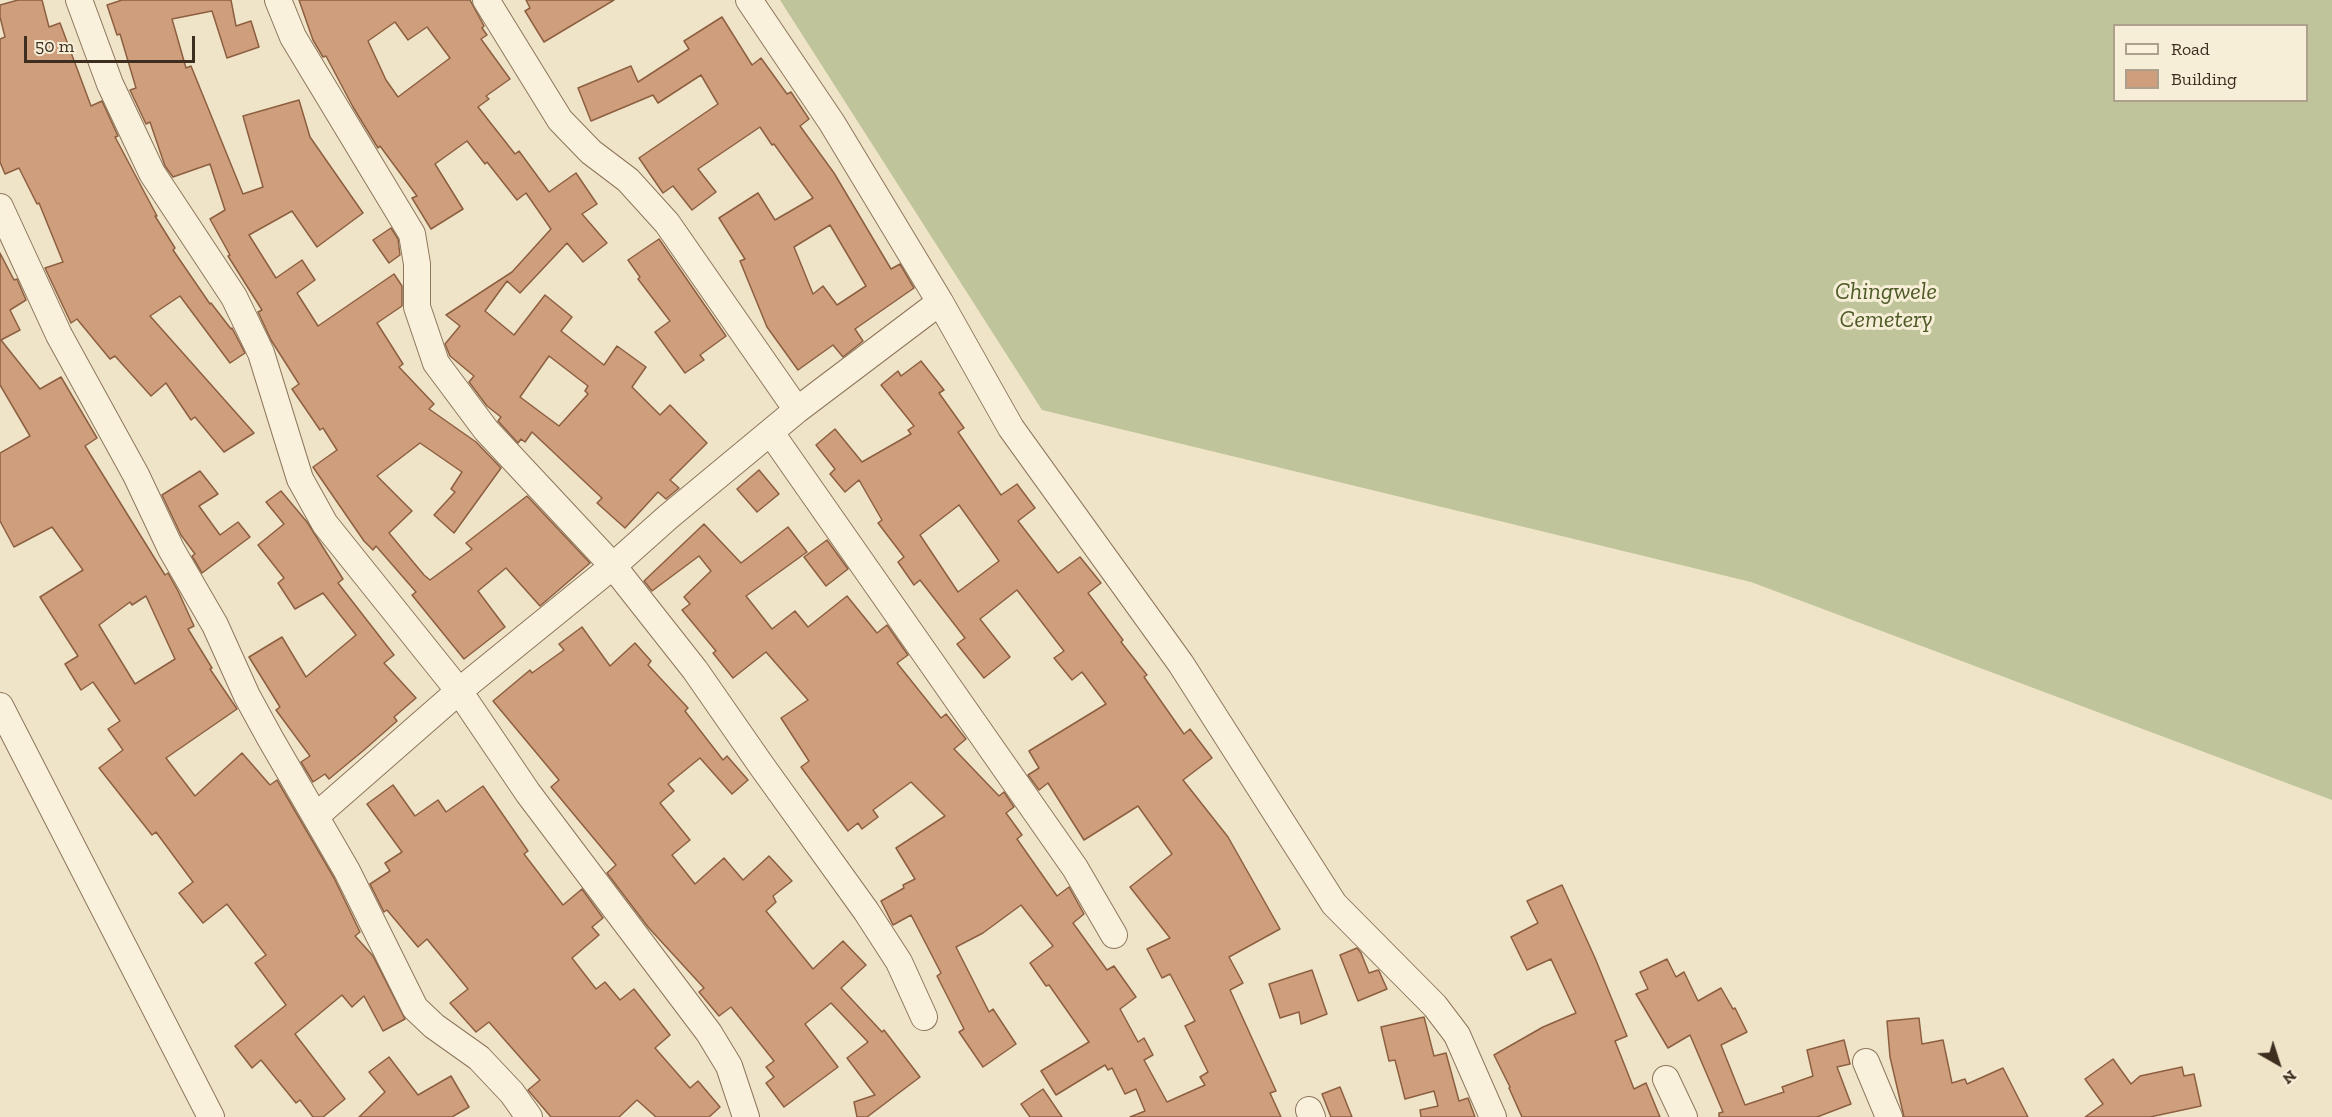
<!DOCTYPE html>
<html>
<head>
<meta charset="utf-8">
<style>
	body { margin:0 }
	#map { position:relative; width:2332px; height:1117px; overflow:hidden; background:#f0e4c8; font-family:"Zilla Slab",serif }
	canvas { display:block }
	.legend { position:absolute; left:2113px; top:24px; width:195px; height:78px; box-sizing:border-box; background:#f7eed8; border:2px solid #ada18e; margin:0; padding:8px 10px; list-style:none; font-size:18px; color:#3d2e20 }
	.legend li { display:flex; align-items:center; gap:12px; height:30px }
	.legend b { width:30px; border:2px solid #ada18e }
	.north { position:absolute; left:2248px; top:1033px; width:60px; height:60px; -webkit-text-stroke:4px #f7eed8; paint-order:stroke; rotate:141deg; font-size:16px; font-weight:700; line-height:24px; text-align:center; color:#3d2e20 }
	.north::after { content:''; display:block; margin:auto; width:21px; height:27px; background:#3d2e20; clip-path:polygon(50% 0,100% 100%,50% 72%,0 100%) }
	.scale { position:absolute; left:24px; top:36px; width:171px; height:27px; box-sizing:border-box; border:3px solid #3d2e20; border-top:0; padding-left:8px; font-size:18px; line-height:21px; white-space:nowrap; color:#3d2e20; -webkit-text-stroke:4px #f7eed8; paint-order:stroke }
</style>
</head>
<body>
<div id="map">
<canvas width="2332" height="1117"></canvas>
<ul class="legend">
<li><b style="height:8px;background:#faf1dc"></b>Road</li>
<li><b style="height:16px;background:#cf9f7d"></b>Building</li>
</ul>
<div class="north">N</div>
<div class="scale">50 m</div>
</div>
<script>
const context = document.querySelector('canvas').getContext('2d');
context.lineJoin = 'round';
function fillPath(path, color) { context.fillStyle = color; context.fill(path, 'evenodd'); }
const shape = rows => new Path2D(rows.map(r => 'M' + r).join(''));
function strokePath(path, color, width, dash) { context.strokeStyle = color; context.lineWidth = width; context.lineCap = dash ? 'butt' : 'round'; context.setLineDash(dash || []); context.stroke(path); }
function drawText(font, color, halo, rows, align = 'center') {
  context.font = font + ' "Zilla Slab",serif'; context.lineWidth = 6; context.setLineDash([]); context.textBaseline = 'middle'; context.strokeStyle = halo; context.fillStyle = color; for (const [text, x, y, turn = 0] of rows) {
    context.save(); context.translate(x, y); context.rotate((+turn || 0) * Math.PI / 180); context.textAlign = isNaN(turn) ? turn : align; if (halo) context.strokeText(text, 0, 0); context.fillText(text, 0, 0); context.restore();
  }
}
const cemetery = shape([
	[780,0,2332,0,2332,800,1751,582,1042,410],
	[2114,26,2306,26,2306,100,2114,100]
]);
const building = shape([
	[18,0,42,0,49,27,60,23,91,106,102,101,118,136,115,137,157,216,155,216,175,248,173,250,210,304,211,303,231,329,232,328,245,353,230,363,180,296,150,316,254,433,224,452,195,417,191,420,166,383,151,396,115,356,110,359,77,319,71,323,45,268,63,262,39,203,37,204,19,168,5,174,0,162,0,39,5,37,0,17,0,5,18,0],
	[122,0,231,0,236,26,251,21,259,47,227,58,212,11,172,19,186,68,191,66,243,194,263,187,243,116,299,100,310,137,363,213,317,247,292,211,249,235,276,278,302,260,315,280,297,293,318,326,394,274,402,286,402,306,377,323,403,364,399,367,434,404,429,409,476,442,501,468,454,533,434,515,455,492,451,489,462,472,420,443,377,476,412,511,389,533,424,575,430,580,472,549,466,543,527,496,590,563,540,606,506,568,478,591,505,627,464,659,412,595,416,592,376,546,373,550,364,541,313,467,337,450,323,428,320,430,292,389,299,384,271,340,258,312,262,310,228,256,230,255,210,219,225,210,210,164,173,177,165,166,150,122,146,124,130,90,136,88,120,34,117,35,107,5,122,0],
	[299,0,470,0,484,26,482,28,487,35,481,39,510,79,486,96,489,99,478,107,515,154,519,151,549,192,576,173,597,204,582,214,607,243,583,262,567,243,520,293,507,281,485,311,514,335,545,295,572,317,561,331,604,365,617,346,646,367,632,387,660,415,670,405,707,443,670,480,679,488,666,499,658,492,625,528,597,503,602,498,532,432,525,442,521,439,518,443,498,421,501,417,487,406,469,382,474,376,450,356,445,344,460,326,446,315,512,272,551,229,526,193,517,200,487,162,485,164,467,141,435,164,463,209,431,229,412,198,417,196,380,146,378,148,353,107,326,56,323,57,313,40,299,0],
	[395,22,408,40,427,27,450,58,398,97,386,80,368,41,395,22],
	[549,356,588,386,585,391,588,394,559,426,520,397,549,356],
	[526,0,614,0,544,42,525,11,530,8,526,0],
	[722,17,752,65,761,58,787,94,791,92,809,119,800,126,834,173,891,269,900,264,914,288,855,329,863,341,843,357,833,345,798,370,767,327,740,261,745,259,719,218,758,193,775,220,813,198,774,144,772,145,760,127,698,169,716,192,692,210,673,186,663,193,639,158,718,104,701,75,658,103,653,95,591,121,578,88,631,66,638,82,689,49,684,41,722,17],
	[830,225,866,286,837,305,823,286,813,294,794,247,830,225],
	[391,228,398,239,400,255,389,263,373,240,391,228],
	[659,239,726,336,700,355,704,360,685,373,655,332,670,321,638,279,640,277,628,260,659,239],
	[0,253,14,280,17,279,26,300,10,310,20,330,1,340,40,389,61,377,97,438,85,446,165,575,168,573,178,591,194,626,188,629,212,668,210,669,237,709,166,758,195,796,242,753,270,785,277,780,334,878,360,932,355,936,373,956,405,1019,383,1031,364,996,352,1007,342,995,295,1034,345,1099,323,1117,313,1117,300,1100,296,1103,261,1060,252,1068,235,1046,286,1005,255,963,266,955,227,904,203,923,179,893,193,882,156,832,152,835,99,768,123,750,108,729,120,721,93,682,81,690,65,664,78,656,40,597,83,570,52,527,14,547,0,521,0,453,30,436,0,385,0,253],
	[146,596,175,659,135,684,99,625,130,602,132,605,146,596],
	[921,361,944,390,939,393,964,428,958,432,1001,495,1017,484,1035,508,1018,521,1058,573,1080,557,1101,583,1088,593,1123,640,1121,642,1147,675,1144,677,1184,734,1190,729,1212,758,1183,780,1228,837,1280,929,1229,957,1243,983,1230,990,1276,1091,1270,1093,1281,1117,1130,1117,1145,1111,1136,1089,1125,1094,1112,1068,1108,1070,1105,1065,1056,1095,1041,1071,1089,1042,1049,985,1046,986,1030,963,1053,946,1021,905,983,933,956,947,989,1012,993,1009,1016,1044,983,1067,959,1032,964,1029,937,976,941,973,911,915,893,925,881,901,904,888,903,885,915,879,896,848,945,816,911,782,873,810,878,817,862,829,858,823,848,831,801,767,809,761,781,718,808,700,766,652,733,678,713,653,716,651,682,610,690,604,684,597,711,571,699,556,652,591,644,581,704,524,741,563,788,527,807,552,746,596,772,629,795,611,808,627,847,596,877,633,887,625,908,655,897,663,941,718,946,714,966,739,954,749,999,796,1004,792,1014,807,1006,813,1022,835,1017,839,1057,896,1069,887,1084,914,1073,923,1107,970,1114,966,1136,997,1120,1009,1138,1042,1144,1038,1153,1055,1144,1060,1167,1102,1205,1085,1200,1077,1208,1072,1185,1026,1195,1021,1170,974,1162,978,1147,949,1170,938,1130,887,1172,854,1138,806,1084,840,1048,783,1039,790,1028,775,1039,768,1029,751,1106,704,1082,672,1072,680,1054,658,1064,651,1017,590,980,619,1010,657,984,678,957,644,965,638,920,580,914,585,898,562,904,557,878,523,882,520,859,480,845,492,830,474,835,469,816,445,835,429,862,462,911,434,908,430,914,426,881,385,898,371,901,376,921,361],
	[959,505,999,561,958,592,920,535,959,505],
	[759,470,779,494,757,512,737,489,759,470],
	[200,471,218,494,199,506,220,535,238,522,250,537,202,573,192,556,195,554,181,535,162,495,200,471],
	[281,491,307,522,343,579,338,583,394,655,384,663,416,698,394,717,397,721,364,750,329,779,325,774,313,782,301,762,310,756,276,710,280,707,249,657,282,637,306,677,356,635,323,593,295,609,278,583,284,578,258,545,284,524,266,502,281,491],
	[827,540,848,569,826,586,804,557,827,540],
	[582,627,610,666,635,643,651,661,648,665,688,708,685,711,723,760,727,756,748,780,732,794,700,758,668,784,674,791,660,803,690,840,672,855,695,884,724,858,743,880,769,856,792,881,773,896,776,902,766,911,813,969,843,941,866,965,841,988,882,1032,884,1030,920,1077,867,1117,857,1117,854,1102,875,1095,847,1058,868,1042,831,1003,805,1024,838,1067,784,1107,766,1083,774,1077,766,1067,774,1061,731,1007,719,1016,699,992,704,988,648,927,607,873,616,865,551,787,559,780,493,701,530,670,532,673,564,650,559,644,582,627],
	[393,785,415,816,438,800,446,812,483,786,528,851,524,854,563,905,582,889,603,918,592,927,599,935,572,958,596,989,605,982,620,1000,634,989,670,1035,655,1048,690,1088,698,1081,720,1107,709,1117,656,1117,637,1100,619,1117,551,1117,528,1090,540,1080,489,1022,476,1032,450,1003,468,989,427,939,418,947,387,910,384,912,370,884,390,871,385,863,402,852,367,804,393,785],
	[1562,885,1595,958,1627,1036,1615,1041,1634,1089,1646,1083,1660,1117,1522,1117,1509,1088,1510,1087,1494,1055,1543,1027,1576,1013,1551,959,1527,970,1511,937,1538,923,1527,901,1562,885],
	[1357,948,1361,953,1369,973,1378,970,1379,971,1387,989,1358,1001,1340,955,1357,948],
	[1667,959,1676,977,1684,972,1698,1001,1721,988,1733,1009,1735,1008,1747,1032,1721,1045,1745,1105,1784,1092,1782,1087,1813,1076,1807,1050,1844,1040,1850,1064,1837,1067,1851,1104,1817,1117,1719,1117,1719,1113,1723,1112,1690,1035,1668,1048,1636,994,1648,989,1640,972,1667,959],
	[1312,970,1327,1014,1301,1024,1299,1012,1280,1018,1269,984,1312,970],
	[1424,1017,1434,1056,1446,1053,1459,1101,1468,1098,1475,1117,1421,1117,1420,1110,1438,1106,1434,1091,1405,1099,1395,1060,1389,1061,1381,1027,1424,1017],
	[1919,1018,1922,1044,1943,1040,1952,1083,1965,1079,1967,1084,2003,1068,2028,1117,1904,1117,1890,1057,1887,1021,1919,1018],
	[389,1057,418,1095,451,1076,469,1107,452,1117,359,1117,385,1092,369,1072,389,1057],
	[2113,1059,2131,1084,2140,1076,2182,1067,2184,1076,2194,1074,2201,1106,2150,1117,2085,1117,2103,1104,2085,1079,2113,1059],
	[1340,1087,1352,1117,1331,1117,1322,1094,1340,1087],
	[1043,1089,1062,1117,1030,1117,1021,1104,1043,1089]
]);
const minor = shape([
	[79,0,110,84,152,173,234,297,261,353,300,479,325,524,459,691,528,793,709,1033,729,1066,746,1117],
	[278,0,293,37,412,234,417,264,417,307,436,363,486,430,613,566,695,670,761,765,866,911,899,962,924,1017],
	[486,0,560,120,591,152,628,180,667,223,797,410],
	[749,0,832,123,940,302,1011,428,1181,664,1334,904,1435,1006,1457,1035,1493,1117],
	[0,207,59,335,136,475,171,549,215,625,247,696,270,738,347,871,415,1008,434,1026,479,1058,512,1093,529,1117],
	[771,433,1075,868,1114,935],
	[0,706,211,1117],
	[316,816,459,691,613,566,668,517,797,410,940,302],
	[1866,1062,1889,1117],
	[1666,1079,1684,1117],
	[1309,1110,1312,1117]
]);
const parkNames = [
	["Chingwele",1886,292],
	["Cemetery",1886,320]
];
fillPath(cemetery, '#bfc49a');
fillPath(building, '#cf9f7d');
strokePath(building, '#8d5f41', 1.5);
strokePath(minor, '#8d765c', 28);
strokePath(minor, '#faf1dc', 26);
drawText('italic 24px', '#4d5a26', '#f7eed8', parkNames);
</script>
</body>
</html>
